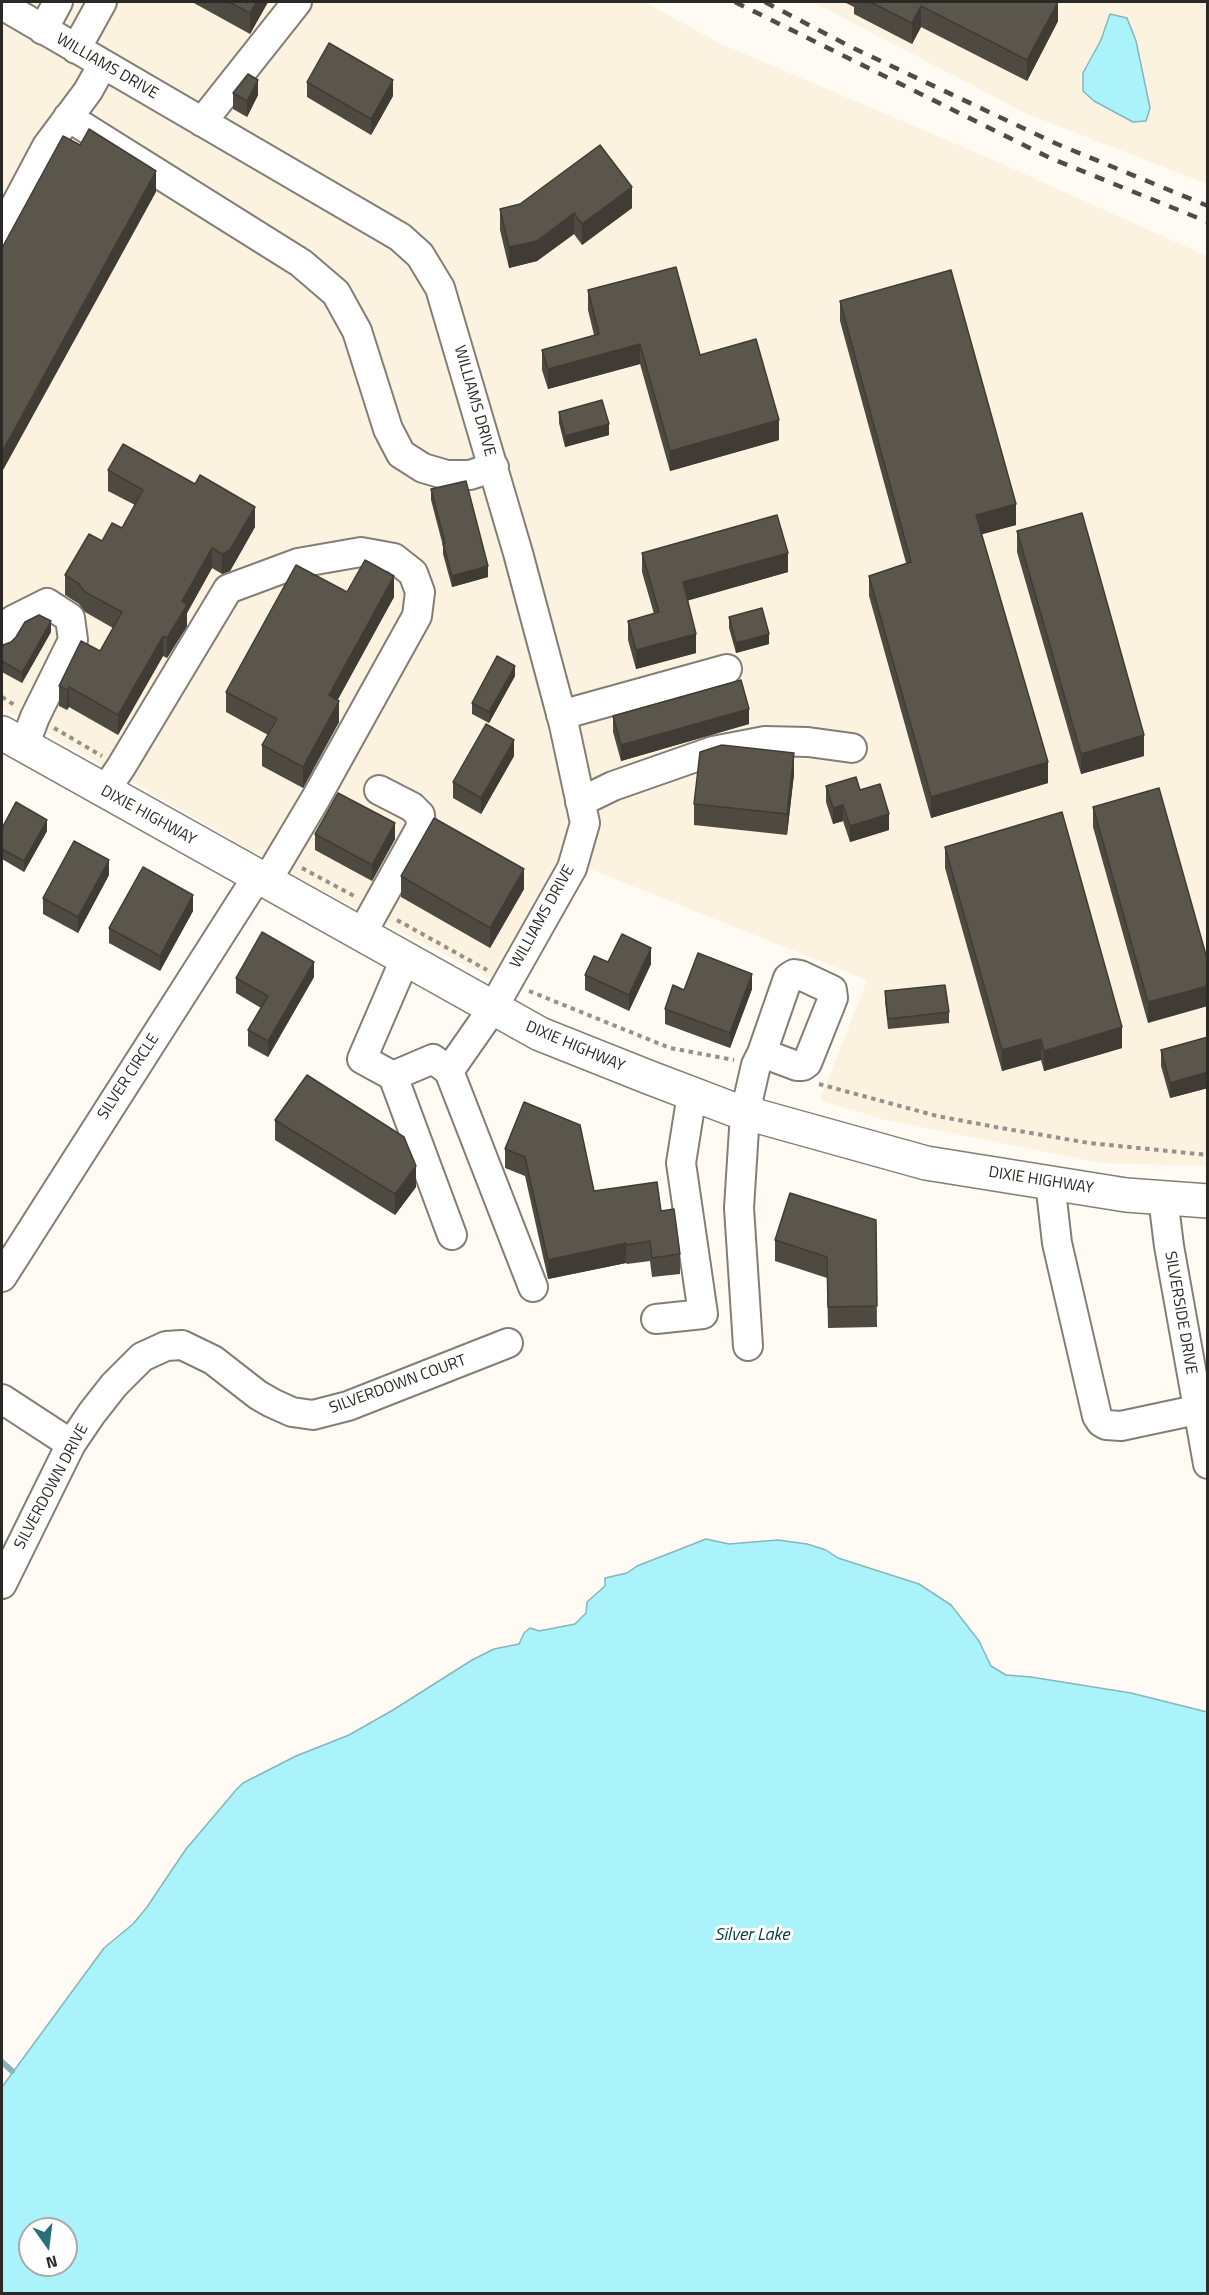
<!DOCTYPE html>
<html>
<head>
<meta charset="utf-8">
<style>
	body { margin:0 }
	#map { position:relative; width:1209px; height:2295px; overflow:hidden; background:#fffbf4; font-family:"Titillium Web",sans-serif }
	canvas { display:block }
	.frame { position:absolute; inset:0; border:3px solid #2b2925; pointer-events:none }
	.north { position:absolute; left:18px; top:2217px; width:60px; height:60px; box-sizing:border-box; background:#fff; border:2px solid #aaa9a8; border-radius:50%; rotate:166deg; font-size:16px; font-weight:700; line-height:24px; text-align:center; color:#2b2925 }
	.north::after { content:''; display:block; margin:auto; width:21px; height:27px; background:#277179; clip-path:polygon(50% 0,100% 100%,50% 72%,0 100%) }
</style>
</head>
<body>
<div id="map">
<canvas width="1209" height="2295"></canvas>
<div class="frame"></div>
<div class="north">N</div>
</div>
<script>
const context = document.querySelector('canvas').getContext('2d');
context.lineJoin = 'round';
function fillPath(path, color) { context.fillStyle = color; context.fill(path, 'evenodd'); }
const shape = rows => new Path2D(rows.map(r => 'M' + r).join(''));
function strokePath(path, color, width, dash) { context.strokeStyle = color; context.lineWidth = width; context.lineCap = dash ? 'butt' : 'round'; context.setLineDash(dash || []); context.stroke(path); }
function drawText(font, color, halo, rows, align = 'center') {
  context.font = font + ' "Titillium Web",sans-serif'; context.lineWidth = 6; context.setLineDash([]); context.textBaseline = 'middle'; context.strokeStyle = halo; context.fillStyle = color; for (const [text, x, y, turn = 0] of rows) {
    context.save(); context.translate(x, y); context.rotate((+turn || 0) * Math.PI / 180); context.textAlign = isNaN(turn) ? turn : align; if (halo) context.strokeText(text, 0, 0); context.fillText(text, 0, 0); context.restore();
  }
}
const built = shape([
	[2,2,645,2,719,43,982,155,1207,256,1207,1166,1100,1163,885,1120,820,1100,867,980,590,869,519,993,319,889,2,708],
	[813,2,1207,2,1207,184,1025,113]
]);
const water = shape([
	[1110,14,1127,18,1136,41,1150,108,1146,121,1133,122,1094,101,1083,91,1083,73,1101,40,1110,14],
	[706,1539,729,1544,778,1540,807,1544,826,1550,838,1558,919,1584,951,1605,979,1641,991,1666,1006,1675,1031,1677,1131,1693,1207,1712,1207,2293,2,2293,2,2087,104,1948,133,1924,147,1907,186,1849,236,1790,243,1783,296,1756,349,1735,393,1710,472,1660,494,1649,519,1644,524,1633,530,1628,539,1631,575,1624,586,1613,587,1602,605,1586,605,1578,627,1573,637,1566,706,1539],
	[30,2229,66,2229,66,2265,30,2265,30,2229]
]);
const stream = shape([
	[2,2062,12,2071]
]);
const path = shape([
	[2,697,16,706],
	[54,728,102,756],
	[302,868,356,897],
	[397,920,487,970],
	[529,991,670,1048,734,1060],
	[819,1084,937,1116,1001,1128,1089,1143,1208,1155]
]);
const minor = shape([
	[2,5,400,237,420,255,440,288,518,553,564,725,585,823,572,868,493,1008,449,1071,533,1287],
	[43,30,58,2],
	[76,49,102,2],
	[68,117,301,263,336,293,357,331,388,429,401,454,423,468,447,475,470,475,494,467],
	[202,122,297,2],
	[2,231,47,146,88,91,103,64],
	[2,639,13,620,47,603,70,618,73,640,35,717,24,746],
	[561,715,727,669],
	[104,792,121,767,228,589,298,563,361,552,394,558,413,573,420,592,417,616,316,798,266,882],
	[580,802,613,786,713,751,765,741,808,742,852,748],
	[361,935,421,827,420,815,412,807,379,790],
	[405,959,362,1059,393,1076,433,1059,449,1071],
	[393,1076,452,1235],
	[1050,1182,1057,1243,1097,1416,1101,1422,1106,1425,1121,1426,1196,1410],
	[1163,1198,1169,1246,1208,1464],
	[2,1277,257,877],
	[656,1319,703,1314,681,1163,692,1094],
	[748,1346,739,1208,745,1113,756,1065,762,1053,788,978,794,974,800,975,832,990,833,998,807,1063,803,1066,797,1066,762,1053],
	[2,1399,71,1444],
	[2,1584,71,1444,92,1413,114,1385,142,1357,166,1346,182,1345,213,1360,258,1395,272,1403,292,1412,313,1415,348,1406,508,1343]
]);
const major = shape([
	[2,733,540,1034,648,1077,732,1109,926,1163,1126,1195,1208,1201]
]);
const rail = shape([
	[735,2,1050,158,1208,222],
	[765,2,853,48,1057,144,1208,206]
]);
const wall = shape([
	[192,2,268,2,250,34],
	[844,2,1058,2,1058,21,1027,81,921,27,912,44,854,14,854,7],
	[307,82,393,96,371,135,307,97],
	[233,93,258,95,247,117,233,109],
	[632,208,582,245,574,234,537,261,509,268,500,230,500,209],
	[588,290,700,355,779,440,670,471,640,364,548,389,542,370,542,350,594,335,588,310],
	[840,301,1016,525,981,534,1048,783,931,818,869,596,869,576,906,563,840,321],
	[559,412,609,435,565,447,559,423],
	[108,470,255,527,230,571,222,574,212,568,187,613,187,626,167,658,163,656,118,735,69,707,67,710,59,706,59,686,100,651,113,628,85,612,79,604,65,595,65,575,102,541,122,528,135,505,108,491],
	[431,489,488,577,452,587,443,554,443,546,431,500],
	[1017,531,1144,756,1081,774,1017,552],
	[642,553,788,572,688,600,696,653,636,669,628,640,628,621,654,614,642,572],
	[347,592,394,597,337,700,339,722,303,788,262,766,262,745,268,735,226,712,226,692],
	[729,617,769,644,736,653,729,628],
	[51,632,22,683,2,672,2,648],
	[515,676,489,723,472,714,472,703],
	[613,716,749,724,621,761,613,732],
	[514,756,481,814,453,798,453,782],
	[794,774,787,835,694,825,694,804],
	[826,786,860,790,889,830,850,842,843,821,833,824,826,802],
	[1159,788,1148,1023,1093,827,1093,807],
	[2,828,47,831,24,872,2,859],
	[315,834,395,839,372,881,315,850],
	[945,847,1122,1048,1044,1071,1041,1060,1002,1071,945,868],
	[109,875,78,933,43,914,43,898],
	[401,876,524,889,490,948,401,897],
	[193,911,160,971,109,943,109,928],
	[608,962,651,964,629,1011,585,990,585,975],
	[314,977,268,1057,248,1046,248,1030,261,1008,236,993,236,978],
	[752,989,730,1048,665,1024,665,1009,684,990],
	[885,991,949,1012,949,1023,888,1029,885,1001],
	[1208,1037,1208,1088,1170,1098,1161,1066,1161,1050],
	[275,1120,416,1187,395,1215,275,1140],
	[580,1125,594,1191,661,1211,680,1254,680,1274,652,1277,650,1261,627,1264,626,1263,548,1279,525,1176,505,1168,505,1149],
	[876,1220,877,1327,828,1328,827,1278,775,1261,775,1240]
]);
const shadedWall = shape([
	[256,2,268,2,250,34,250,13],
	[1058,2,1058,21,1027,81,1027,60],
	[921,6,921,27,912,44,912,23],
	[258,80,258,95,247,117,247,101],
	[393,80,393,96,371,135,371,119],
	[156,171,156,192,2,472,2,452],
	[632,187,632,208,582,245,582,224],
	[574,213,574,234,537,261,509,268,509,247],
	[640,344,640,364,548,389,548,369],
	[779,420,779,440,670,471,670,451],
	[609,424,609,435,565,447,565,436],
	[1016,504,1016,525,976,536,976,515],
	[255,507,255,527,230,571,222,574,222,554],
	[212,548,212,568,187,613,187,626,167,658,167,638,182,601],
	[788,553,788,572,683,602,683,582],
	[488,566,488,577,452,587,452,576],
	[394,576,394,597,329,716,329,695],
	[51,621,51,632,22,683,22,673],
	[696,634,696,653,636,669,636,650],
	[769,634,769,644,736,653,736,643],
	[163,636,163,656,118,735,118,715],
	[515,666,515,676,489,723,489,712],
	[69,687,69,707,67,710,67,690],
	[339,701,339,722,303,788,303,767],
	[749,709,749,724,621,761,621,745],
	[1144,735,1144,756,1081,774,1081,754],
	[514,740,514,756,481,814,481,798],
	[794,753,794,774,787,835,787,814],
	[1048,762,1048,783,931,818,931,797],
	[843,805,843,821,833,824,833,808],
	[889,814,889,830,850,842,850,826],
	[47,820,47,831,24,872,24,861],
	[395,823,395,839,372,881,372,865],
	[109,860,109,875,78,933,78,917],
	[524,869,524,889,490,948,490,928],
	[193,895,193,911,160,971,160,956],
	[651,948,651,964,629,1011,629,995],
	[314,962,314,977,268,1057,268,1041],
	[752,974,752,989,730,1048,730,1033],
	[1208,986,1208,1006,1148,1023,1148,1002],
	[1122,1027,1122,1048,1044,1071,1044,1051],
	[1041,1039,1041,1060,1002,1071,1002,1050],
	[1208,1072,1208,1088,1170,1098,1170,1083],
	[416,1166,416,1187,395,1215,395,1194],
	[626,1243,626,1263,548,1279,548,1260]
]);
const building = shape([
	[229,2,256,2,250,13,229,2],
	[870,2,1058,2,1027,60,921,6,912,23,870,2],
	[329,43,393,80,371,119,307,82,329,43],
	[248,74,258,80,247,101,233,93,248,74],
	[89,129,156,171,2,452,2,248,63,136,80,145,89,129],
	[600,145,632,187,582,224,574,213,537,241,509,247,500,209,520,204,600,145],
	[676,267,700,355,756,339,779,420,670,451,640,344,548,369,542,350,599,334,588,290,676,267],
	[951,270,1016,504,976,515,1048,762,931,797,869,576,911,562,840,301,951,270],
	[602,400,609,424,565,436,559,412,602,400],
	[123,444,195,484,200,475,255,507,230,550,222,554,212,548,182,601,187,605,167,638,163,636,118,715,69,687,67,690,59,686,81,641,100,651,122,612,85,592,79,584,65,575,89,534,102,541,112,523,122,528,143,490,108,470,123,444],
	[466,481,488,566,452,576,443,544,445,543,431,489,466,481],
	[1082,513,1144,735,1081,754,1017,531,1082,513],
	[777,515,788,553,683,582,696,634,636,650,628,621,659,612,642,553,777,515],
	[365,560,394,576,329,695,339,701,303,767,262,745,277,719,226,692,296,565,347,592,365,560],
	[762,608,769,634,736,643,729,617,762,608],
	[39,615,51,621,22,673,2,661,2,648,3,645,11,642,16,637,25,622,39,615],
	[497,656,515,666,489,712,472,703,497,656],
	[741,680,749,709,621,745,613,716,741,680],
	[486,724,514,740,481,798,453,782,486,724],
	[722,745,794,753,787,814,694,804,700,752,722,745],
	[856,777,860,790,880,784,889,814,850,826,843,805,833,808,826,786,856,777],
	[1159,788,1208,962,1208,986,1148,1002,1093,807,1159,788],
	[338,793,395,823,372,865,315,834,338,793],
	[16,802,47,820,24,861,2,849,2,828,16,802],
	[1062,812,1122,1027,1044,1051,1041,1039,1002,1050,945,847,1062,812],
	[434,818,524,869,490,928,401,876,434,818],
	[74,841,109,860,78,917,43,898,74,841],
	[143,867,193,895,160,956,109,928,143,867],
	[262,932,314,962,268,1041,248,1030,268,996,236,978,262,932],
	[622,934,651,948,629,995,585,975,594,956,608,962,622,934],
	[698,953,752,974,730,1033,665,1009,673,985,684,990,698,953],
	[945,985,949,1012,888,1019,885,991,945,985],
	[1208,1037,1208,1072,1170,1083,1161,1050,1208,1037],
	[307,1075,404,1137,416,1166,395,1194,275,1120,307,1075],
	[524,1102,580,1125,594,1191,657,1182,661,1211,674,1209,680,1254,652,1258,650,1241,627,1245,626,1243,548,1260,525,1157,505,1149,524,1102],
	[790,1193,876,1220,877,1306,828,1307,827,1257,775,1240,790,1193]
]);
const streetNames = [
	["WILLIAMS DRIVE",107,67,30],
	["WILLIAMS DRIVE",474,401,74],
	["DIXIE HIGHWAY",148,816,29],
	["WILLIAMS DRIVE",543,917,-61],
	["DIXIE HIGHWAY",575,1047,23],
	["SILVER CIRCLE",129,1077,-57],
	["DIXIE HIGHWAY",1041,1181,9],
	["SILVERSIDE DRIVE",1180,1313,80],
	["SILVERDOWN COURT",398,1385,-20],
	["SILVERDOWN DRIVE",52,1487,-62]
];
const waterNames = [
	["Silver Lake",752,1936]
];
fillPath(built, '#fcf2e0');
fillPath(water, '#aaf3fb');
strokePath(water, '#84b6bb', 1.5);
strokePath(stream, '#84b6bb', 6);
strokePath(minor, '#837e74', 32);
strokePath(major, '#837e74', 36);
strokePath(path, '#95928c', 4, [4.5, 4.5]);
strokePath(minor, '#fff', 28);
strokePath(major, '#fff', 33);
strokePath(rail, '#4e4c47', 4.5, [10, 10]);
fillPath(wall, '#4e4a41');
fillPath(shadedWall, '#403c35');
fillPath(building, '#5b564c');
strokePath(building, '#403c35', 1.5);
drawText('16px', '#2b2925', '#fff', streetNames);
drawText('italic 18px', '#0b3a3f', '#fff', waterNames);
</script>
</body>
</html>
